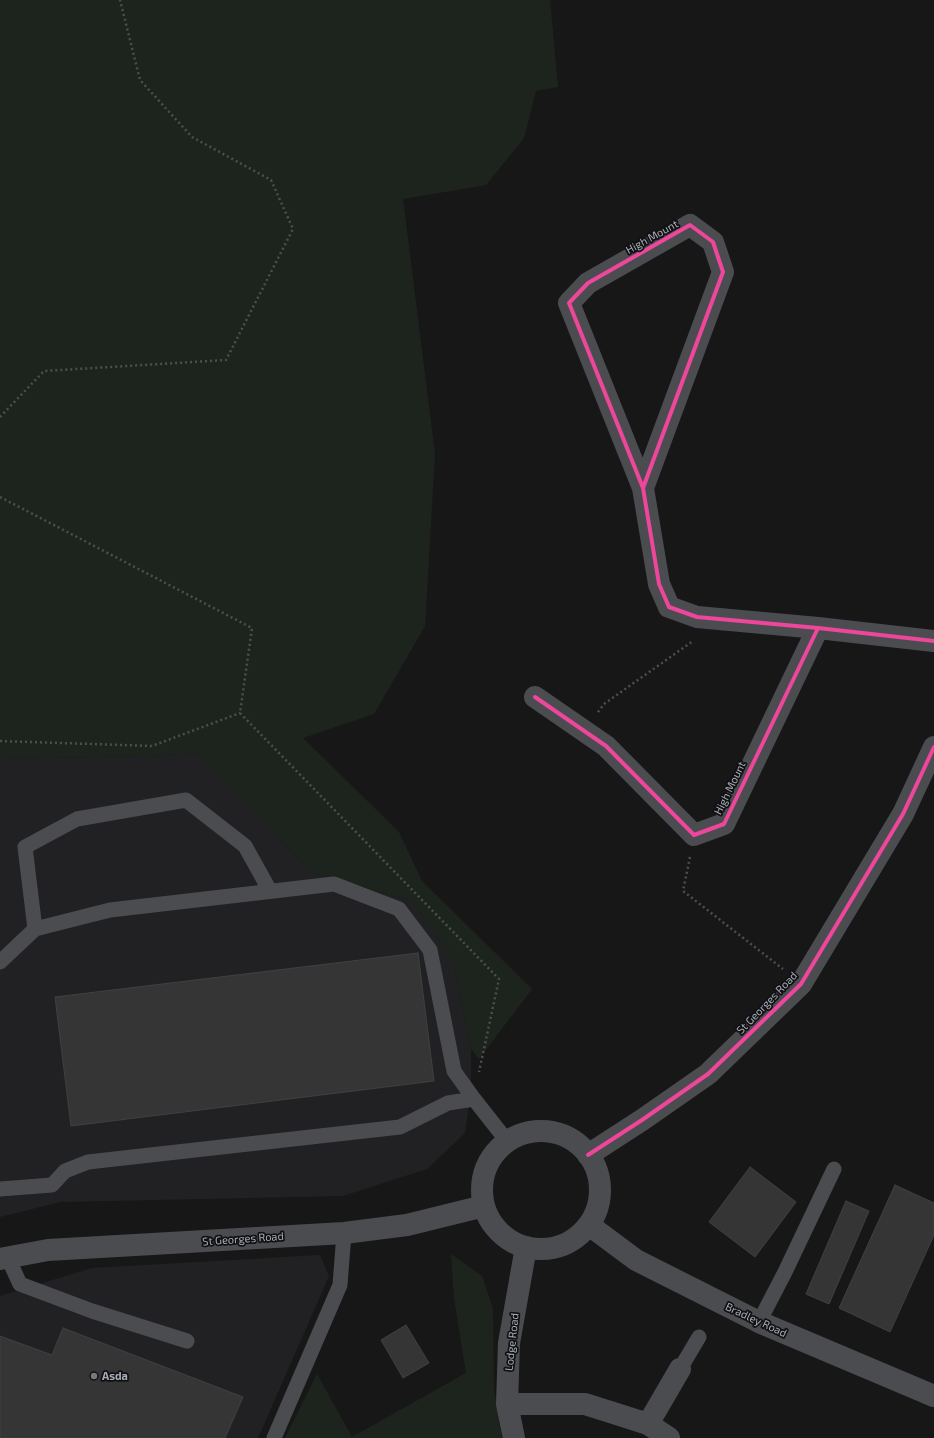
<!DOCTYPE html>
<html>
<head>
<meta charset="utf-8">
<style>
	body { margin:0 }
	canvas { display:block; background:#171717 }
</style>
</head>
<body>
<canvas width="934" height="1438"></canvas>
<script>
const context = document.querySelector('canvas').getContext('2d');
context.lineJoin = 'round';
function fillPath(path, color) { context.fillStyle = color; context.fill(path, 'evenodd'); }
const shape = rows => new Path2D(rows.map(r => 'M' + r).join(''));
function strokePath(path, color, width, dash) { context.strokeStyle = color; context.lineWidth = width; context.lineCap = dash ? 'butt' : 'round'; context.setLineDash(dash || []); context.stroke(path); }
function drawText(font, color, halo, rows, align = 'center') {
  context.font = font + ' "Exo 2",sans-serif'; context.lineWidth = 3.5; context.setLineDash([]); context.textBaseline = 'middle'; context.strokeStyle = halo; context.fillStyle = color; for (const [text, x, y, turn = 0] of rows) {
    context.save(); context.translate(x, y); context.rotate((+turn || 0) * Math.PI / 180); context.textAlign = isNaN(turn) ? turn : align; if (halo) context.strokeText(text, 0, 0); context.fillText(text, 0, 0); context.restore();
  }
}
const built = shape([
	[199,753,311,872,414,902,454,964,471,1049,471,1092,465,1133,427,1169,343,1196,60,1202,0,1217,0,759,145,756],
	[320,1255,329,1276,258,1438,0,1438,0,1296,92,1268]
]);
const green = shape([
	[0,0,550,0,558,87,536,91,524,138,486,185,403,199,435,454,425,626,374,714,303,738,399,832,422,881,532,989,479,1059,471,1049,454,964,414,902,311,872,199,753,145,756,0,759],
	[451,1254,482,1276,493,1309,494,1391,502,1438,285,1438,317,1374,352,1437,466,1373,454,1298]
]);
const building = shape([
	[418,953,434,1081,71,1126,55,997,418,953],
	[750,1167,796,1202,755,1257,709,1222,750,1167],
	[895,1185,934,1203,934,1235,890,1332,839,1308,895,1185],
	[846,1201,869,1211,829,1304,806,1294,846,1201],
	[406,1325,429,1363,403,1378,381,1340,406,1325],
	[63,1328,243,1397,225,1438,0,1438,0,1336,52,1355,63,1328]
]);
const path = shape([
	[0,417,44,371,226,360,293,229,271,180,192,137,140,80,120,0],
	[0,497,252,628,240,713],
	[598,712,604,704,693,641],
	[240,713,499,979,479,1072],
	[0,741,152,746,240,713],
	[690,857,683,891,783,969]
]);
const service = shape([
	[35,929,25,847,77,819,186,800,245,846,270,891],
	[0,962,35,929,110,910,334,884,399,909,430,950,454,1071,474,1099,507,1141],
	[0,1189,52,1185,65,1171,88,1162,400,1127,448,1103,474,1099],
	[8,1258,20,1284,92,1311,187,1341],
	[759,1322,785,1272,834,1169],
	[680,1369,699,1337],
	[274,1438,340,1285,344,1233]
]);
const minor = shape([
	[643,488,569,303,588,283,690,225,713,242,723,272,643,488,659,584,669,607,697,617,818,628],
	[535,697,606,746,694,835,724,824,818,628,934,641],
	[589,1225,636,1260,759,1322,934,1396],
	[507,1404,585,1404,648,1424],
	[514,1438,507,1404,509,1343,526,1247],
	[669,1438,648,1424,680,1369]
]);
const tertiary = shape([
	'482 1190a59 59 0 1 1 118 0a59 59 0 1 1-118 0Z',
	[588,1155,642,1120,708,1074,801,984,903,814,934,747],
	[0,1259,48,1250,344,1233,407,1225,484,1206]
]);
const cycleway = shape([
	[643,488,569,303,588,283,690,225,713,242,723,272,643,488,659,584,669,607,697,617,818,628],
	[535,697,606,746,694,835,724,824,818,628,934,641],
	[588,1155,642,1120,708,1074,801,984,903,814,934,747]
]);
const markers = [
	[94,1376,4,"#757880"]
];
const streetNames = [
	["High Mount",652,237,-29],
	["High Mount",730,788,-64],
	["St Georges Road",767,1003,-46],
	["St Georges Road",243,1239,-4],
	["Bradley Road",756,1320,25],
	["Lodge Road",512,1342,-84]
];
const poiNames = [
	["Asda",102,1376]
];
fillPath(built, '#212123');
fillPath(green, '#1d241e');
fillPath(building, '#353536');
strokePath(building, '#3f4043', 1);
strokePath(path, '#4d4e52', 2.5, [2, 3]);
strokePath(service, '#4b4c50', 15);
strokePath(minor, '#4b4c50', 22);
strokePath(tertiary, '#4b4c50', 22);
strokePath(cycleway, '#ed469a', 4);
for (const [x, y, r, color] of markers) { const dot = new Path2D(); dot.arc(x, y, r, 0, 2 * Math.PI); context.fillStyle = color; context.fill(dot); strokePath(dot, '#111113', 1.5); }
drawText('11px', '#a8adb8', '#111113', streetNames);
drawText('bold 11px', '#a8adb8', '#111113', poiNames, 'left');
</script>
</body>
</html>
